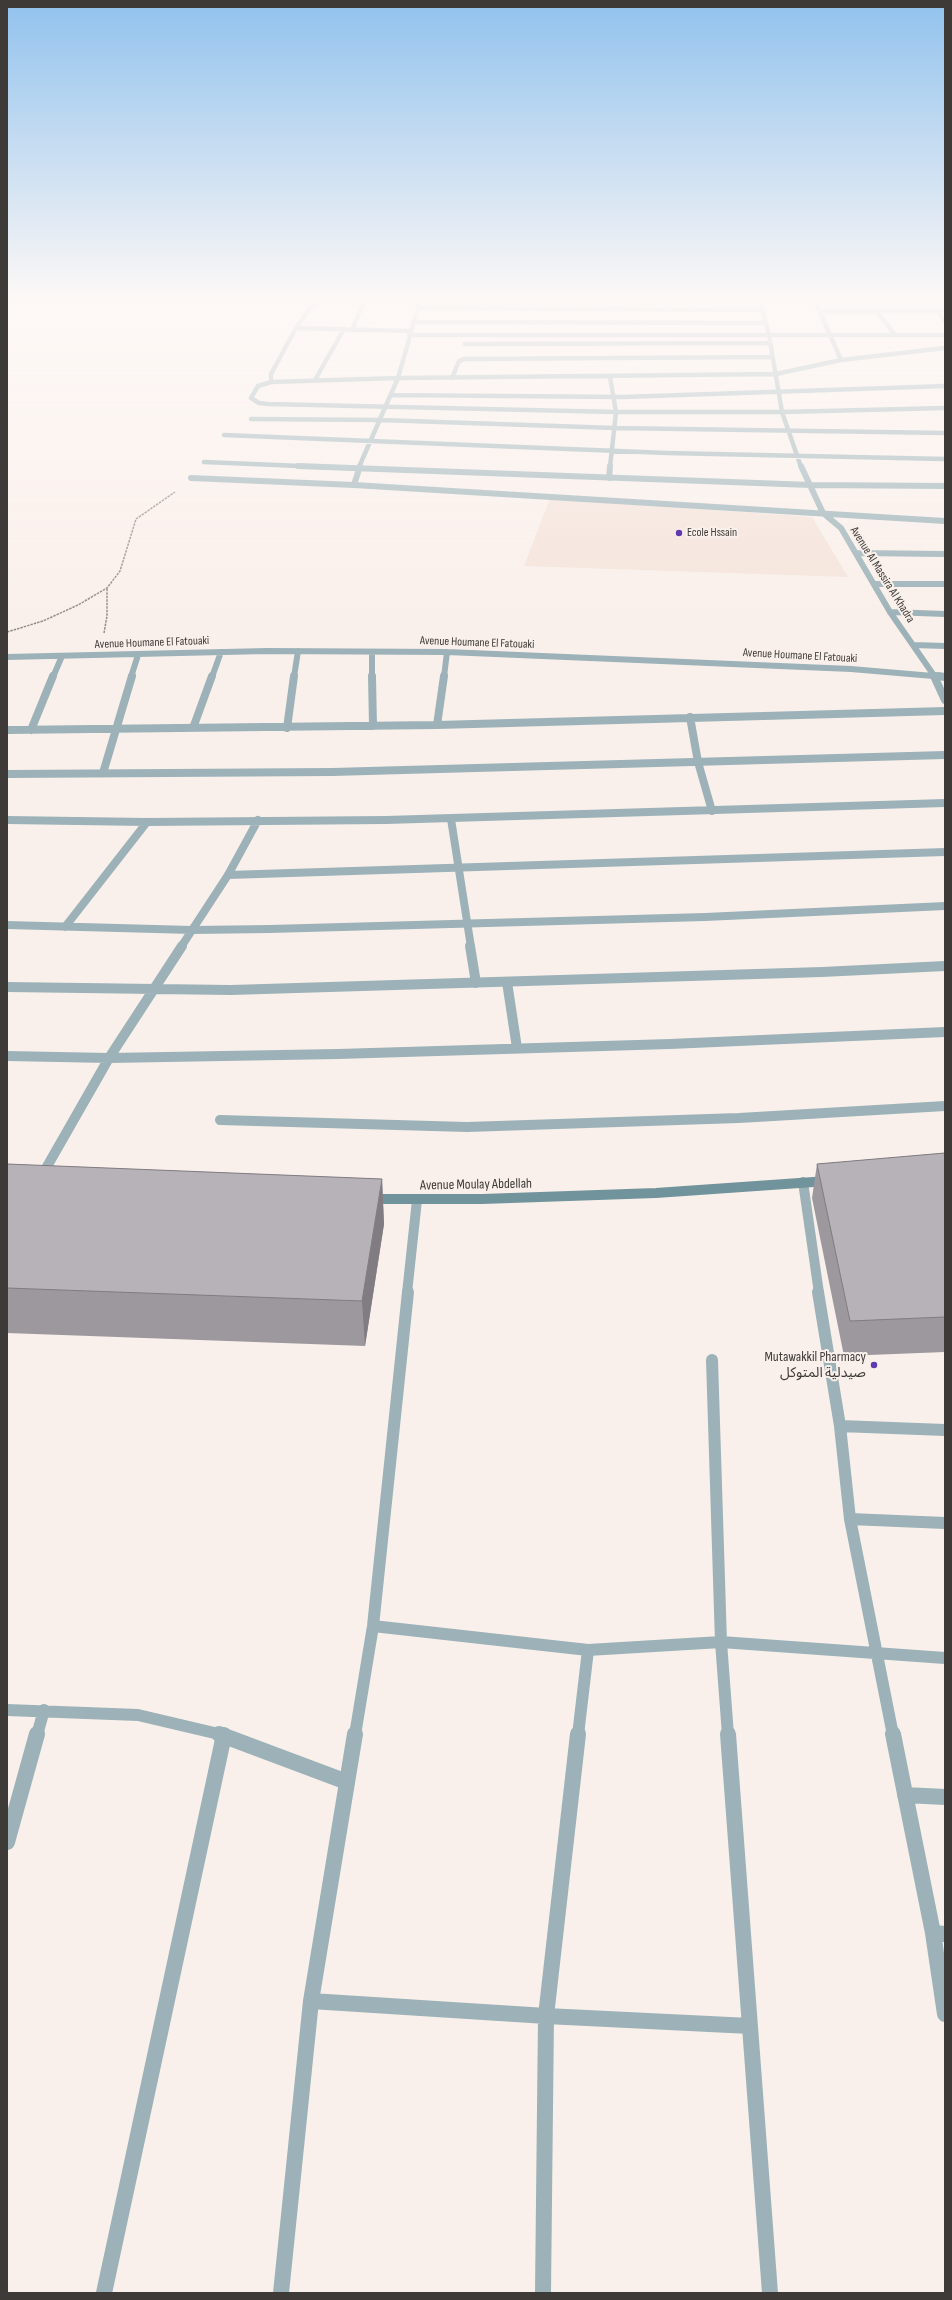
<!DOCTYPE html>
<html>
<head>
<meta charset="utf-8">
<style>
	body { margin:0 }
	#map { position:relative; width:952px; height:2300px; overflow:hidden; background:#faf0eb; font-family:"Sofia Sans Condensed",sans-serif }
	canvas { display:block }
	.frame { position:absolute; inset:0; border:8px solid #3d3a38; pointer-events:none }
</style>
</head>
<body>
<div id="map">
<canvas width="952" height="2300"></canvas>
<div class="frame"></div>
</div>
<script>
const context = document.querySelector('canvas').getContext('2d');
context.lineJoin = 'round';
function fillPath(path, color) { context.fillStyle = color; context.fill(path, 'evenodd'); }
const shape = rows => new Path2D(rows.map(r => 'M' + r).join(''));
function strokePath(path, color, width, dash) { context.strokeStyle = color; context.lineWidth = width; context.lineCap = dash ? 'butt' : 'round'; context.setLineDash(dash || []); context.stroke(path); }
function drawText(font, color, halo, rows, align = 'center') {
  context.font = font + ' "Sofia Sans Condensed","Noto Sans Arabic",sans-serif'; context.lineWidth = 4; context.setLineDash([]); context.textBaseline = 'middle'; context.strokeStyle = halo; context.fillStyle = color; for (const [text, x, y, turn = 0] of rows) {
    context.save(); context.translate(x, y); context.rotate((+turn || 0) * Math.PI / 180); context.textAlign = isNaN(turn) ? turn : align; if (halo) context.strokeText(text, 0, 0); context.fillText(text, 0, 0); context.restore();
  }
}
const built = shape([
	[550,498,812,517,848,577,524,566]
]);
const path = shape([
	[7,632,43,621,78,605,107,588,120,571,136,519,175,492],
	[104,633,107,616,107,588]
]);
const lane = shape([
	[220,1120,467,1127,739,1118,945,1106]
]);
const streetFar5 = shape([
	[760,301,769,335,782,412,801,467],
	[815,301,841,360],
	[418,308,762,310],
	[820,312,945,311],
	[877,312,895,335],
	[938,312,945,321],
	[413,322,766,323],
	[296,328,410,331],
	[352,330,364,301],
	[409,335,945,335],
	[465,344,770,343],
	[945,348,841,360,776,374,398,378,271,382,258,386,251,398,259,403,268,404,616,412,782,412,945,408],
	[610,377,616,412,610,467],
	[452,378,459,361,465,359,773,357],
	[315,380,344,329],
	[271,382,271,374,296,328,315,301],
	[391,395,623,397,945,386],
	[251,419,381,420,615,428,945,433],
	[224,435,667,453,945,459],
	[204,462,324,467],
	[359,467,398,378,420,301]
]);
const streetFar4 = shape([
	[298,466,811,485,945,486],
	[360,466,354,485,945,521],
	[801,466,823,513,841,528,890,612,935,677],
	[191,478,354,485],
	[609,478,610,466],
	[857,553,945,554],
	[875,584,945,584],
	[890,612,945,614],
	[914,645,945,646],
	[372,652,372,677],
	[7,657,267,651,447,652,851,669,945,677],
	[53,677,62,656],
	[131,677,138,655],
	[212,677,221,652],
	[294,677,298,651],
	[444,677,447,652]
]);
const streetFar3 = shape([
	[372,676,373,726],
	[934,676,945,700],
	[938,676,945,677],
	[690,717,698,762,712,811],
	[437,725,444,676],
	[193,728,212,676],
	[287,728,294,676],
	[7,730,437,725,945,711],
	[31,730,53,676],
	[103,773,132,676],
	[7,774,332,772,945,755],
	[451,819,471,947],
	[7,820,147,822,386,820,945,803],
	[228,875,945,852],
	[7,925,192,930,270,929,705,917,945,906],
	[65,927,147,822],
	[181,947,228,875,258,820]
]);
const streetFar2 = shape([
	[470,946,476,983],
	[507,982,517,1048],
	[7,987,231,990,822,972,945,966],
	[7,1056,109,1058,338,1054,670,1044,945,1032],
	[41,1177,109,1058,182,946],
	[803,1182,819,1293],
	[407,1293,417,1200]
]);
const streetFar1 = shape([
	[818,1292,840,1426,850,1519,893,1735],
	[712,1360,721,1642,728,1735],
	[840,1426,945,1430],
	[850,1519,945,1523],
	[373,1626,588,1650,721,1642,945,1658],
	[7,1710,138,1715,223,1735],
	[37,1735,44,1710],
	[355,1735,373,1626,408,1292],
	[578,1735,588,1650]
]);
const street = shape([
	[219,1734,347,1782],
	[728,1734,770,2293],
	[893,1734,933,1933,945,2014],
	[905,1795,945,1797],
	[7,1842,37,1734],
	[933,1933,945,1934],
	[311,2001,546,2016,750,2026],
	[104,2293,224,1735],
	[281,2293,311,2001,355,1734],
	[543,2293,546,2016,578,1734]
]);
const secondary = shape([
	[370,1199,482,1199,656,1193,828,1181]
]);
const wall = shape([
	[945,1153,945,1352,844,1356,812,1198,817,1164],
	[7,1164,382,1179,384,1224,365,1346,7,1333]
]);
const shadedWall = shape([
	[382,1179,384,1224,365,1346,362,1301]
]);
const building = shape([
	[945,1153,945,1317,850,1321,817,1164,945,1153],
	[7,1164,382,1179,362,1301,7,1288,7,1164]
]);
const markers = [
	[679,533,4,"#5f39b1"],
	[874,1365,4,"#5f39b1"]
];
const farPoinames = [
	["Ecole Hssain",687,533]
];
const farStreetnames = [
	["Avenue Al Massira Al Khadra",882,575,58],
	["Avenue Houmane El Fatouaki",152,643,-2],
	["Avenue Houmane El Fatouaki",477,643,2],
	["Avenue Houmane El Fatouaki",800,656,3]
];
const streetNames = [
	["Avenue Moulay Abdellah",476,1185,-1]
];
const poiNames = [
	["Mutawakkil Pharmacy",866,1357],
	["صيدلية المتوكل",866,1373]
];
fillPath(built, '#f4e3da');
strokePath(path, '#928c89', 1.5, [2.5, 1]);
strokePath(lane, '#9cb2b8', 10);
strokePath(streetFar5, '#9cb2b8', 4.5);
strokePath(streetFar4, '#9cb2b8', 6);
strokePath(streetFar3, '#9cb2b8', 8);
strokePath(streetFar2, '#9cb2b8', 10);
strokePath(streetFar1, '#9cb2b8', 12);
strokePath(street, '#9cb2b8', 16);
strokePath(secondary, '#71939b', 10);
fillPath(wall, '#9d989e');
fillPath(shadedWall, '#807c81');
fillPath(building, '#b7b1b8');
strokePath(building, '#807c81', 1);
const sky = context.createLinearGradient(0, 0, 0, 623);
sky.addColorStop(0, '#91c2ed');
sky.addColorStop(0.48, '#fdf8f6');
sky.addColorStop(1, '#fdf8f600');
context.fillStyle = sky;
context.fillRect(0, 0, 952, 623);
for (const [x, y, r, color] of markers) { const dot = new Path2D(); dot.arc(x, y, r, 0, 2 * Math.PI); context.fillStyle = color; context.fill(dot); strokePath(dot, '#faf0eb', 1.5); }
drawText('12px', '#3d3a38', '#faf0eb', farPoinames, 'left');
drawText('12px', '#3d3a38', '#faf0eb', farStreetnames);
drawText('14px', '#3d3a38', '#faf0eb', streetNames);
drawText('14px', '#3d3a38', '#faf0eb', poiNames, 'right');
</script>
</body>
</html>
